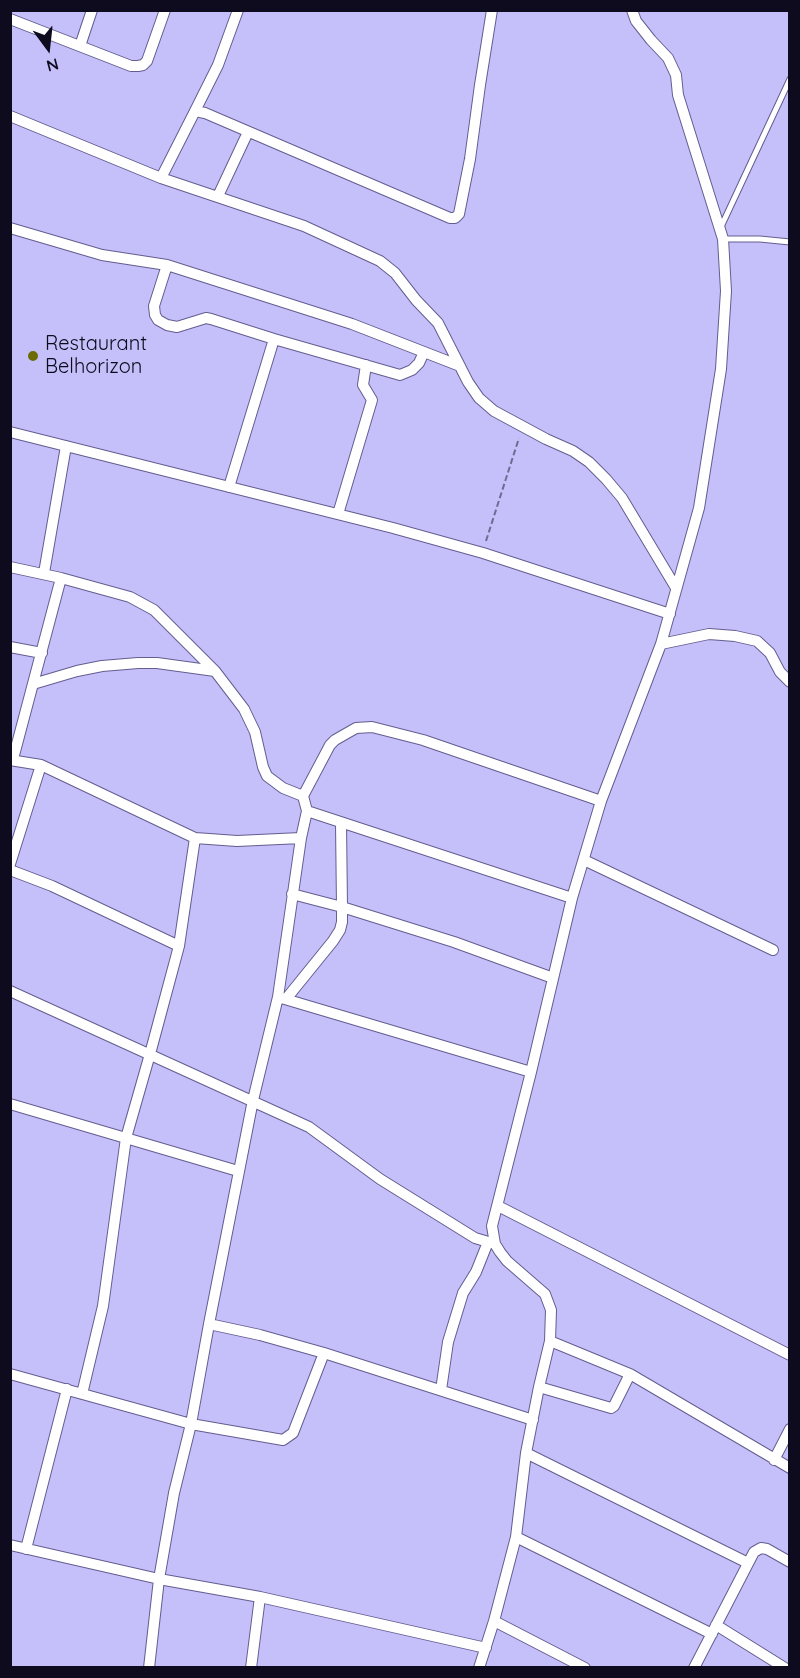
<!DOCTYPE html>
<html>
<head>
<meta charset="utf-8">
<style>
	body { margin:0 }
	#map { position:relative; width:800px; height:1678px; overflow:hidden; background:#c5c0f9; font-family:Quicksand,sans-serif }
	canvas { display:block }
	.frame { position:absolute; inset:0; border:12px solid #0e0b1e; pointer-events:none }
	.north { position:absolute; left:18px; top:18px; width:60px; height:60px; -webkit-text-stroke:4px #c5c0f9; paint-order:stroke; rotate:165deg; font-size:16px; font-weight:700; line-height:24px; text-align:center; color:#0e0b1e }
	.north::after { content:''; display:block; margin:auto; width:21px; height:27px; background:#0e0b1e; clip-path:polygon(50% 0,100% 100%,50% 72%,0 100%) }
</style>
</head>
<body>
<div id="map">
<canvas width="800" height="1678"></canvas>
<div class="frame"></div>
<div class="north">N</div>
</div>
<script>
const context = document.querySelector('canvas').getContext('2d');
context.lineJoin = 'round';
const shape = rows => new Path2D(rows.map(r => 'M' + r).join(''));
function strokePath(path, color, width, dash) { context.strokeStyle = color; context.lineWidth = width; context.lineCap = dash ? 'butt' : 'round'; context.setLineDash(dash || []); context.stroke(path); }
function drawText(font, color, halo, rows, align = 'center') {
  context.font = font + ' Quicksand,sans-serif'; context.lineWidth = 6; context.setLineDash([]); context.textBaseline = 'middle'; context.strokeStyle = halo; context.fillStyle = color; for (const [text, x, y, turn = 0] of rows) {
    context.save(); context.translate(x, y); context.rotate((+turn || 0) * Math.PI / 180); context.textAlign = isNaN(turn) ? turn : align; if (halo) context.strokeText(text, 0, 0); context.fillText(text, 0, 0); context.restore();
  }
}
const path = shape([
	[486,541,519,438]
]);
const lane = shape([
	[720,229,790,79],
	[723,239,760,239,790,242]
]);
const street = shape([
	[10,19,131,66,138,66,143,65,147,61,165,10],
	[80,46,92,10],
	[195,111,218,65,238,10],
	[10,116,161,178,304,226,380,261,395,273,416,300,438,323,468,382,479,398,494,411,546,439,573,451,589,462,606,479,622,498,676,588],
	[161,178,195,111,205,113,450,218,455,218,459,214,470,159,480,85,492,10],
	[218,196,248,132],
	[10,228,102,255,167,265,352,324,460,366],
	[167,265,154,306,155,315,158,320,167,325,177,327,206,318,211,319,274,339,400,375,412,370,419,363,424,352],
	[10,432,393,528,483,553,670,614],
	[229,487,274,339],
	[338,514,372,400,363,385,366,365],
	[10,567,61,578,130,597,154,610,215,671,244,709,255,732,263,767,267,776,283,788,303,796,307,811,301,838,278,997,253,1100,209,1324,191,1424,174,1493,159,1579,149,1668],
	[44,573,66,446],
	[661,644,709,634,735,636,757,641,770,653,780,672,790,682],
	[10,647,42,653],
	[33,684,77,671,102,666,138,663,157,663,215,671],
	[13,759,61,578],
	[10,760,41,765,195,838,237,841,301,838],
	[303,796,330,745,335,740,356,728,372,727,423,740,601,801],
	[307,811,572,898],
	[584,860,773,950],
	[10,864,41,765],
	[10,870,52,886,179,946],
	[292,894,342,907,454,942,553,978],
	[10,991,309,1127,380,1179,475,1238,495,1244],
	[278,997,531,1072],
	[286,999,333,941,340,930,342,922,342,907,341,823],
	[10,1104,238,1171],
	[498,1206,790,1355],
	[209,1324,260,1335,324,1353,533,1420],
	[550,1341,630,1374,790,1468],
	[10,1374,191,1424,283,1440,293,1433,324,1353],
	[539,1387,611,1408,614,1406,630,1374],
	[441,1390,448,1342,463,1293,476,1272,488,1242],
	[82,1394,103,1306,126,1138,150,1054,179,946,195,838],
	[526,1453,748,1563],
	[774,1460,790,1429],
	[516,1537,712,1634],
	[10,1545,159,1579,260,1597,486,1648],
	[26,1549,67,1389],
	[494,1621,585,1668],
	[716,1625,785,1668],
	[251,1668,260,1597],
	[479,1668,494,1621,516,1537,526,1453,539,1387,550,1341,551,1310,545,1294,507,1261,500,1252,495,1244,492,1226,531,1072,572,898,601,801,661,644,699,508,721,369,726,291,723,239,678,95,676,75,668,58,651,40,636,21,632,10],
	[694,1668,754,1552,761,1548,767,1549,790,1562]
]);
const markers = [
	[33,356,6,"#6d6b08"]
];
const poiNames = [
	["Restaurant",45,344],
	["Belhorizon",45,367]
];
strokePath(lane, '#635d90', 7);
strokePath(street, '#635d90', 12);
strokePath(path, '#6f6b92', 2, [6, 3]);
strokePath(lane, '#fff', 5);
strokePath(street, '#fff', 10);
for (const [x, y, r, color] of markers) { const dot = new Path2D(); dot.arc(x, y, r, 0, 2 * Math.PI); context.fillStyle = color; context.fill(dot); strokePath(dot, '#c5c0f9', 2); }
drawText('20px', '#0e0b1e', '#c5c0f9', poiNames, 'left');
</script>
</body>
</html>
